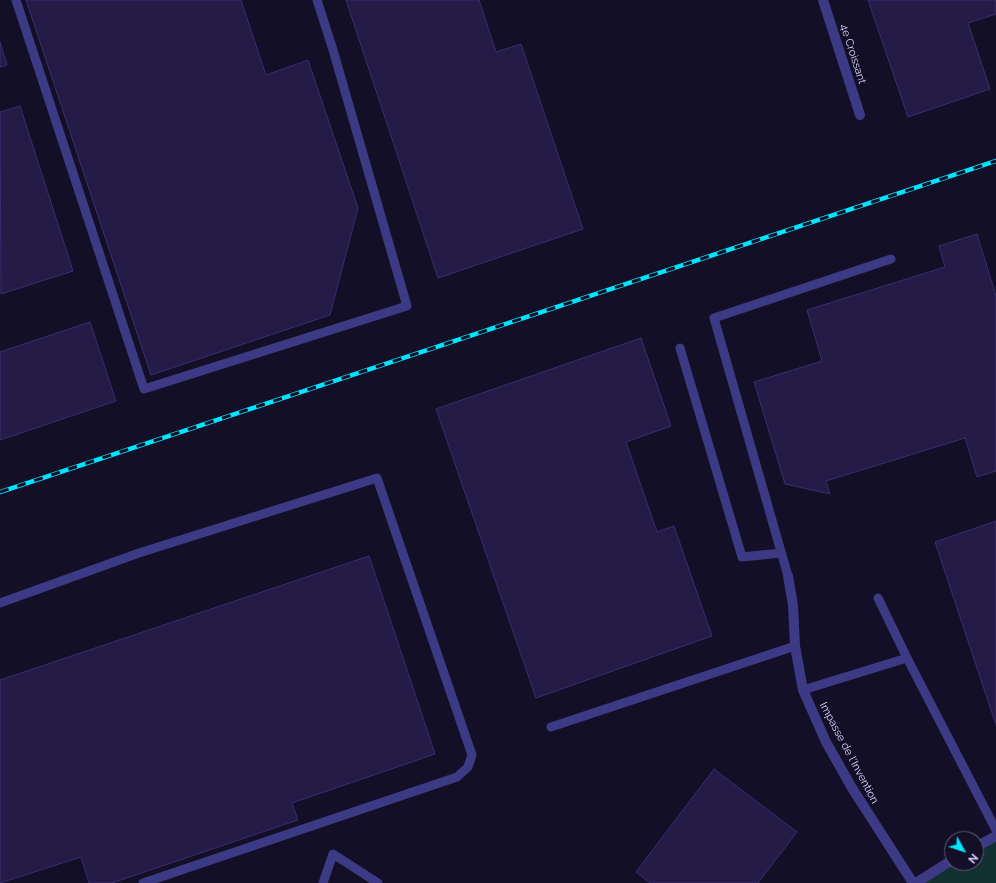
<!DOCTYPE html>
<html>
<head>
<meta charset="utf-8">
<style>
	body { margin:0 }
	#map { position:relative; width:996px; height:883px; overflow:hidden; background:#130f26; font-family:Raleway,sans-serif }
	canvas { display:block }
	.north { position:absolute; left:944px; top:831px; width:40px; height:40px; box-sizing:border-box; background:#130f26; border:1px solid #625e7d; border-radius:50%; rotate:130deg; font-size:11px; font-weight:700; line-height:16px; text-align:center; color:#d9d4ff }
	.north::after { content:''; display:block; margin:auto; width:14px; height:18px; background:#00e5ff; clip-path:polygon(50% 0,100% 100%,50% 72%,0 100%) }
</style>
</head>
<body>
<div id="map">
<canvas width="996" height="883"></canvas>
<div class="north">N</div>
</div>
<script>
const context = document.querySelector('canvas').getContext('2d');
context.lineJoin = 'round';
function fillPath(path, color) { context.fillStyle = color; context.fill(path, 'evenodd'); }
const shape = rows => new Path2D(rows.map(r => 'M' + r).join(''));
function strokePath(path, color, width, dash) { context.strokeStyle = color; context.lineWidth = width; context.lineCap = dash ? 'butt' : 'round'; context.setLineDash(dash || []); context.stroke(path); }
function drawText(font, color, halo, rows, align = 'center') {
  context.font = font + ' Raleway,sans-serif'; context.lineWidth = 4; context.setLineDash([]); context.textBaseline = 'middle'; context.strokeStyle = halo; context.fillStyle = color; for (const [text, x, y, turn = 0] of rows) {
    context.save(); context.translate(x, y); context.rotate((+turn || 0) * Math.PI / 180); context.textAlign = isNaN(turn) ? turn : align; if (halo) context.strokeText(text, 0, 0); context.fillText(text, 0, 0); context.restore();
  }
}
const green = shape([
	[996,836,996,883,916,883,952,863,976,863,976,847]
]);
const building = shape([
	[26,0,241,0,266,75,308,60,358,208,330,315,151,375,26,0],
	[346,0,479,0,496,52,521,44,583,229,438,278,346,0],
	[868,0,996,0,996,14,968,23,990,89,908,117,868,0],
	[0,42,7,65,0,67,0,42],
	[20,106,73,271,1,294,0,112,20,106],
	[977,234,996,296,996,471,977,477,965,438,826,481,830,494,785,484,754,382,822,361,807,310,945,267,939,246,977,234],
	[90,322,116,401,0,440,0,352,90,322],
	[641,338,671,426,626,442,657,532,674,526,712,636,536,698,436,409,641,338],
	[996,521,996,725,935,542,996,521],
	[369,556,435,754,292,803,298,820,112,883,89,883,81,857,0,883,0,680,369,556],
	[714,769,797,832,758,883,650,883,636,872,714,769]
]);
const service = shape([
	[16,0,144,389,407,306,333,50,317,0],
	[680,348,742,557,781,553],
	[788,576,714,318,891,259],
	[878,598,907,658],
	[0,603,139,553,377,478,472,755,468,767,457,777,143,883],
	[803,690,907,658,996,830],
	[551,727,795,646],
	[323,883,333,854,378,883]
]);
const minor = shape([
	[823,0,860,115],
	[788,576,793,605,795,646,803,690,826,742,852,788,913,883]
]);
const tertiary = shape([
	[976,847,996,836],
	[916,883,952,860]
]);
const rail = shape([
	[0,492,996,161]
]);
const streetNames = [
	["4e Croissant",853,54,72],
	["Impasse de l'Invention",849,753,62]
];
fillPath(green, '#12302f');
fillPath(building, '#241b47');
strokePath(building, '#3b2d73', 1);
strokePath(service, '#3d3a85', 9);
strokePath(minor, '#3d3a85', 10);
strokePath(tertiary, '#3d3a85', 10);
strokePath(rail, '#00e5ff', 4.5);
strokePath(rail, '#130f26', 3, [9]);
drawText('11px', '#d9d4ff', '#130f26', streetNames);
</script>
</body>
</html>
